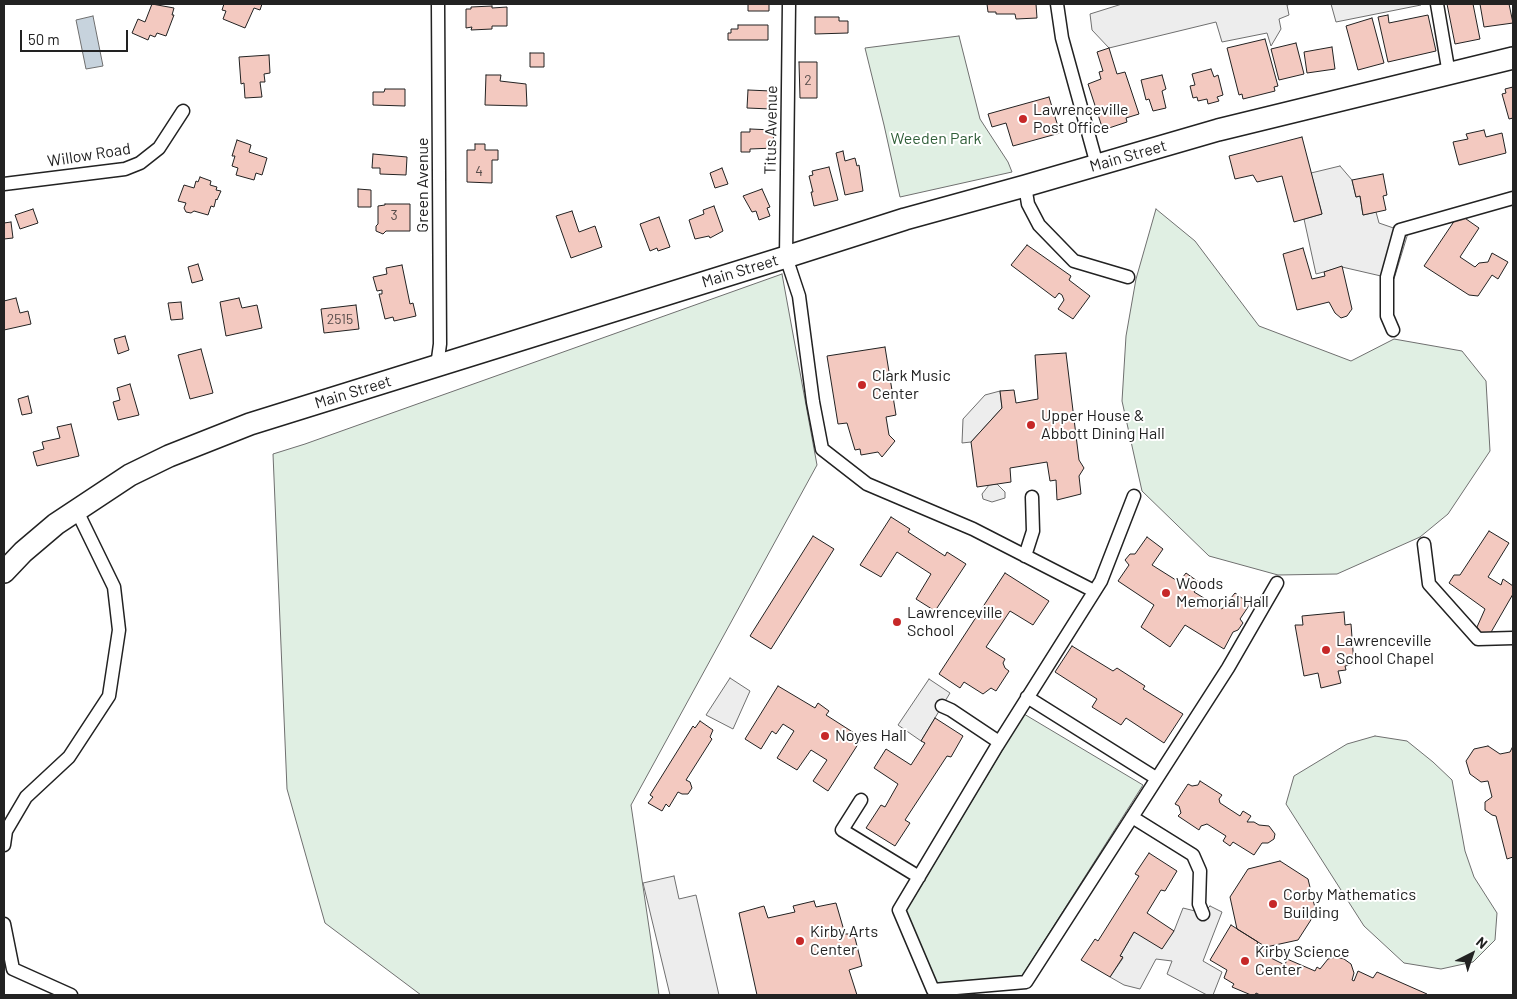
<!DOCTYPE html>
<html>
<head>
<meta charset="utf-8">
<style>
	body { margin:0 }
	#map { position:relative; width:1517px; height:999px; overflow:hidden; background:#fff; font-family:Barlow,sans-serif }
	canvas { display:block }
	.frame { position:absolute; inset:0; border:5px solid #222; pointer-events:none }
	.north { position:absolute; left:1447px; top:929px; width:50px; height:50px; -webkit-text-stroke:4px #fff; paint-order:stroke; rotate:41deg; font-size:14px; font-weight:700; line-height:20px; text-align:center; color:#222 }
	.north::after { content:''; display:block; margin:auto; width:18px; height:22px; background:#222; clip-path:polygon(50% 0,100% 100%,50% 72%,0 100%) }
	.scale { position:absolute; left:20px; top:30px; width:108px; height:22px; box-sizing:border-box; border:2px solid #222; border-top:0; padding-left:6px; font-size:15px; line-height:18px; white-space:nowrap; color:#222; -webkit-text-stroke:4px #fff; paint-order:stroke }
</style>
</head>
<body>
<div id="map">
<canvas width="1517" height="999"></canvas>
<div class="frame"></div>
<div class="north">N</div>
<div class="scale">50 m</div>
</div>
<script>
const context = document.querySelector('canvas').getContext('2d');
context.lineJoin = 'round';
function fillPath(path, color) { context.fillStyle = color; context.fill(path, 'evenodd'); }
const shape = rows => new Path2D(rows.map(r => 'M' + r).join(''));
function strokePath(path, color, width, dash) { context.strokeStyle = color; context.lineWidth = width; context.lineCap = dash ? 'butt' : 'round'; context.setLineDash(dash || []); context.stroke(path); }
function drawText(font, color, halo, rows, align = 'center') {
  context.font = font + ' Barlow,sans-serif'; context.lineWidth = 4; context.setLineDash([]); context.textBaseline = 'middle'; context.strokeStyle = halo; context.fillStyle = color; for (const [text, x, y, turn = 0] of rows) {
    context.save(); context.translate(x, y); context.rotate((+turn || 0) * Math.PI / 180); context.textAlign = isNaN(turn) ? turn : align; if (halo) context.strokeText(text, 0, 0); context.fillText(text, 0, 0); context.restore();
  }
}
const green = shape([
	[959,36,980,119,1008,162,1012,172,900,197,884,125,865,48,959,36],
	[1156,209,1195,241,1259,326,1351,361,1394,339,1462,351,1486,381,1490,451,1448,514,1420,537,1337,574,1278,575,1209,556,1142,491,1122,401,1126,336,1136,279,1156,209],
	[782,274,817,465,631,805,659,995,421,995,325,923,287,789,273,454,305,444,782,274],
	[1024,714,1143,785,1022,976,937,983,906,911,1024,714],
	[1375,736,1407,741,1433,762,1452,780,1465,851,1474,877,1497,913,1495,940,1473,962,1441,969,1404,963,1364,926,1286,804,1294,776,1347,744,1375,736]
]);
const parking = shape([
	[1122,4,1291,4,1287,5,1289,15,1279,19,1281,29,1271,46,1267,33,1222,42,1216,22,1109,48,1092,30,1090,14,1122,4],
	[1331,4,1420,4,1421,5,1336,22,1331,4],
	[1340,166,1352,180,1356,197,1360,196,1363,215,1376,212,1379,223,1408,233,1394,279,1342,267,1316,274,1304,219,1322,214,1311,173,1340,166],
	[1000,391,1002,408,971,442,962,443,963,419,985,395,1000,391],
	[997,484,1005,492,1005,498,992,502,983,499,982,494,989,485,997,484],
	[730,678,750,691,733,729,706,715,730,678],
	[929,679,950,693,921,741,898,725,929,679],
	[674,876,679,899,696,895,719,995,670,995,643,883,674,876],
	[1210,906,1222,912,1203,961,1222,972,1213,995,1207,995,1167,974,1172,961,1156,959,1140,989,1124,985,1110,977,1123,958,1120,956,1134,932,1174,931,1183,908,1203,913,1210,906]
]);
const water = shape([
	[93,16,103,66,86,69,76,20,93,16]
]);
const building = shape([
	[152,4,174,8,172,15,174,15,166,36,157,33,155,37,150,35,148,40,132,33,138,19,145,22,152,4],
	[224,4,262,4,260,10,254,8,245,28,223,19,226,11,222,10,224,4],
	[748,4,769,4,769,11,748,11,748,4],
	[987,4,1036,4,1037,18,1016,19,1015,14,996,14,996,12,988,12,987,4],
	[1447,4,1473,4,1480,39,1455,44,1447,4],
	[1480,4,1509,4,1513,23,1484,27,1480,4],
	[492,6,492,8,507,7,507,26,492,26,492,29,471,30,472,27,466,28,466,9,471,9,471,7,492,6],
	[1388,15,1389,23,1428,15,1436,51,1388,62,1378,17,1388,15],
	[815,17,839,17,839,21,848,21,848,33,815,34,815,17],
	[1372,18,1384,63,1358,70,1346,26,1372,18],
	[738,25,768,25,768,40,728,40,728,33,731,33,731,29,738,29,738,25],
	[1265,39,1278,86,1274,87,1275,91,1243,99,1242,94,1239,95,1227,48,1265,39],
	[1296,43,1304,74,1279,80,1271,49,1296,43],
	[1332,47,1335,69,1307,73,1304,52,1332,47],
	[1109,48,1117,74,1125,72,1139,114,1126,118,1127,122,1103,130,1088,84,1101,79,1099,72,1103,71,1097,52,1109,48],
	[530,53,544,53,544,67,530,67,530,53],
	[269,55,270,73,264,74,265,82,260,82,262,97,245,98,244,83,241,84,239,57,269,55],
	[799,62,817,62,817,98,800,98,799,62],
	[1211,69,1214,77,1218,75,1223,95,1217,97,1219,101,1208,104,1207,99,1198,101,1197,97,1193,98,1190,86,1195,85,1192,74,1211,69],
	[486,75,501,75,500,81,526,84,527,106,485,105,486,75],
	[1162,75,1166,89,1162,91,1166,108,1153,111,1149,99,1146,100,1141,80,1162,75],
	[1513,87,1513,118,1509,119,1502,94,1506,93,1505,89,1513,87],
	[385,89,405,89,405,106,373,105,373,92,384,92,385,89],
	[748,90,771,91,771,109,747,108,748,90],
	[1049,97,1060,133,1013,146,1006,123,992,127,988,114,1049,97],
	[750,129,773,130,774,148,750,149,750,152,741,152,741,132,750,132,750,129],
	[1484,130,1486,137,1502,133,1506,153,1459,165,1453,142,1468,139,1466,134,1484,130],
	[1302,137,1322,214,1294,222,1282,176,1257,182,1253,175,1235,179,1229,156,1302,137],
	[237,140,251,145,249,152,267,158,262,175,256,173,254,180,236,175,238,168,232,166,235,156,232,156,237,140],
	[475,144,485,144,485,150,498,150,498,160,492,160,492,183,467,182,467,150,475,150,475,144],
	[843,151,845,161,855,158,857,166,859,165,863,191,845,195,836,153,843,151],
	[373,154,407,157,406,175,380,174,380,168,372,168,373,154],
	[829,167,838,200,814,206,811,192,813,192,809,176,813,175,812,171,829,167],
	[722,168,728,184,715,188,710,173,722,168],
	[1383,174,1387,195,1383,196,1386,210,1363,215,1360,196,1356,197,1352,180,1383,174],
	[200,177,211,181,210,185,217,187,216,190,221,191,217,200,216,199,214,207,211,206,208,215,194,211,191,213,186,212,184,208,186,203,178,201,184,185,194,188,196,181,198,182,200,177],
	[358,189,371,190,371,207,358,207,358,189],
	[762,189,770,207,767,208,770,216,759,220,756,211,752,212,743,196,762,189],
	[385,204,410,204,410,231,386,231,383,234,376,231,376,226,378,224,378,206,385,205,385,204],
	[714,206,723,231,710,238,709,236,695,239,689,220,704,214,703,210,714,206],
	[33,209,38,223,20,229,15,215,33,209],
	[572,211,579,232,595,226,602,247,571,258,556,216,572,211],
	[1459,214,1479,228,1460,257,1475,267,1479,263,1488,262,1492,253,1508,262,1498,279,1492,275,1478,296,1469,295,1424,266,1459,214],
	[659,217,670,247,658,251,657,248,650,251,640,224,659,217],
	[11,222,13,238,4,239,4,223,11,222],
	[1027,245,1071,276,1069,280,1090,296,1073,319,1058,309,1064,300,1062,295,1059,293,1055,298,1011,265,1027,245],
	[1303,248,1312,279,1325,276,1324,272,1342,266,1352,309,1347,316,1341,318,1335,313,1329,302,1297,310,1283,254,1303,248],
	[198,264,203,280,192,283,188,267,198,264],
	[402,265,410,304,413,303,416,316,394,321,393,317,385,319,379,294,382,294,382,290,377,291,373,277,387,274,386,268,402,265],
	[16,298,20,313,28,311,31,324,4,330,4,301,16,298],
	[239,298,242,308,257,305,262,328,226,336,220,302,239,298],
	[181,302,183,319,171,320,168,303,181,302],
	[356,305,359,329,324,333,321,309,356,305],
	[125,336,129,350,118,354,114,339,125,336],
	[885,347,896,415,886,417,889,435,895,441,882,457,878,452,861,455,860,449,855,450,847,423,838,424,827,356,885,347],
	[201,349,213,393,190,399,178,355,201,349],
	[1066,353,1079,460,1084,468,1079,476,1081,494,1057,500,1056,480,1050,481,1047,462,1010,468,1011,482,977,487,971,442,1002,408,1000,391,1014,390,1016,403,1038,399,1035,355,1066,353],
	[130,384,139,415,118,420,113,402,120,400,117,388,130,384],
	[28,396,32,413,22,415,18,399,28,396],
	[71,424,79,456,37,466,33,452,44,449,42,442,60,438,57,427,71,424],
	[891,517,910,529,908,532,945,556,947,552,966,564,935,611,916,599,931,574,897,552,881,577,860,565,891,517],
	[1489,531,1509,543,1488,577,1501,585,1503,579,1513,586,1513,594,1490,634,1482,634,1477,627,1485,609,1449,583,1454,575,1460,575,1489,531],
	[813,536,834,549,771,649,750,636,813,536],
	[1147,537,1163,549,1152,565,1179,582,1186,573,1200,583,1194,592,1222,609,1235,593,1250,604,1240,619,1243,623,1238,630,1233,632,1224,649,1185,625,1170,647,1141,627,1154,605,1118,581,1129,565,1125,560,1130,554,1135,554,1147,537],
	[1005,573,1049,601,1033,625,1010,611,986,647,1005,659,1003,663,1005,668,1009,671,996,691,991,688,983,694,964,682,960,688,939,674,1005,573],
	[1344,612,1345,625,1351,624,1354,664,1345,666,1346,670,1338,671,1341,683,1321,688,1318,673,1304,676,1295,625,1303,625,1302,616,1344,612],
	[1072,646,1113,671,1117,668,1145,686,1143,689,1183,714,1164,743,1126,718,1121,725,1092,707,1097,699,1055,672,1072,646],
	[778,686,815,708,818,703,829,711,826,715,862,738,828,791,813,781,827,760,811,750,797,770,777,758,794,731,783,724,776,734,772,731,761,749,745,739,778,686],
	[935,718,963,736,951,757,947,756,905,820,910,823,895,846,866,828,881,805,885,807,898,784,874,768,886,749,911,765,925,743,921,741,935,718],
	[700,721,713,730,710,737,712,739,686,780,690,782,692,788,688,794,682,794,678,792,669,807,666,804,662,811,648,803,653,797,650,795,693,726,695,728,700,721],
	[1488,746,1500,754,1510,752,1513,746,1513,857,1507,859,1496,816,1492,815,1485,810,1485,802,1492,797,1488,781,1481,782,1470,774,1466,761,1474,749,1488,746],
	[1200,781,1222,795,1219,799,1220,803,1240,816,1243,811,1251,816,1247,822,1254,822,1259,825,1269,826,1275,834,1274,839,1268,843,1262,843,1254,855,1233,842,1230,846,1223,841,1226,836,1207,824,1201,826,1199,830,1178,816,1181,813,1179,806,1175,804,1188,784,1192,786,1198,785,1200,781],
	[1149,853,1177,871,1165,891,1161,890,1147,913,1174,931,1162,949,1134,932,1120,956,1123,957,1110,977,1081,960,1095,939,1098,941,1139,876,1135,874,1149,853],
	[1280,861,1308,879,1316,912,1298,940,1266,947,1237,929,1230,897,1248,869,1280,861],
	[814,901,816,907,836,903,845,934,854,934,862,966,849,970,857,995,757,995,739,913,764,906,768,918,795,912,793,906,814,901],
	[1231,925,1258,942,1257,944,1269,953,1267,956,1285,965,1287,959,1315,971,1317,967,1320,969,1328,959,1336,957,1344,959,1351,964,1354,973,1352,980,1354,981,1358,971,1373,978,1377,972,1427,994,1426,995,1260,995,1256,993,1255,995,1251,995,1232,987,1234,984,1224,978,1227,970,1210,960,1231,925]
]);
const minor = shape([
	[789,4,786,257,799,296,813,402,822,449,867,484,973,529,1094,591],
	[1057,4,1062,38,1097,165],
	[1437,4,1449,74],
	[4,184,125,169,140,163,159,148,183,111],
	[1025,186,1028,204,1039,225,1074,261,1128,277],
	[1393,330,1387,316,1387,277,1400,230,1513,198],
	[437,366,440,344,438,4],
	[1134,496,1101,581,997,746,899,910,933,990,1026,982,1228,668,1277,583],
	[1424,544,1429,584,1478,639,1513,638],
	[1025,556,1033,531,1032,497],
	[1027,697,1156,778],
	[942,706,951,710,999,742],
	[861,800,842,830,919,877],
	[1132,817,1193,855,1200,871,1199,904,1203,914],
	[4,845,6,831,26,797,69,757,109,696,119,630,114,587,76,509],
	[4,924,13,969,71,995]
]);
const trunk = shape([
	[4,572,23,552,56,524,130,475,169,456,250,424,786,257,905,219,1025,186,1218,130,1513,58]
]);
const markers = [
	[1023,119,5,"#c62828"],
	[862,385,5,"#c62828"],
	[1031,425,5,"#c62828"],
	[1166,593,5,"#c62828"],
	[897,622,5,"#c62828"],
	[1326,650,5,"#c62828"],
	[825,736,5,"#c62828"],
	[1273,904,5,"#c62828"],
	[800,941,5,"#c62828"],
	[1245,961,5,"#c62828"]
];
const numberNames = [
	["2",808,80],
	["4",479,171],
	["3",394,215],
	["2515",340,319]
];
const poiNames = [
	["Lawrenceville",1033,110],
	["Post Office",1033,128],
	["Clark Music",872,376],
	["Center",872,394],
	["Upper House &",1041,416],
	["Abbott Dining Hall",1041,434],
	["Woods",1176,584],
	["Memorial Hall",1176,602],
	["Lawrenceville",907,613],
	["School",907,631],
	["Lawrenceville",1336,641],
	["School Chapel",1336,659],
	["Noyes Hall",835,736],
	["Corby Mathematics",1283,895],
	["Building",1283,913],
	["Kirby Arts",810,932],
	["Center",810,950],
	["Kirby Science",1255,952],
	["Center",1255,970]
];
const streetNames = [
	["Titus Avenue",771,130,-89],
	["Willow Road",89,155,-9],
	["Main Street",1128,156,-16],
	["Green Avenue",423,185,-90],
	["Main Street",740,271,-17],
	["Main Street",353,392,-17]
];
const parkNames = [
	["Weeden Park",936,139]
];
fillPath(green, '#e0efe3');
strokePath(green, '#6f6f6f', 1);
fillPath(parking, '#ededed');
strokePath(parking, '#6f6f6f', 1);
fillPath(water, '#c7d3dd');
strokePath(water, '#6f6f6f', 1);
fillPath(building, '#f3c9c0');
strokePath(building, '#222', 1);
strokePath(minor, '#222', 15);
strokePath(trunk, '#222', 24);
strokePath(minor, '#fff', 12);
strokePath(trunk, '#fff', 21);
for (const [x, y, r, color] of markers) { const dot = new Path2D(); dot.arc(x, y, r, 0, 2 * Math.PI); context.fillStyle = color; context.fill(dot); strokePath(dot, '#fff', 2); }
drawText('14px', '#564c4a', null, numberNames);
drawText('16px', '#222', '#fff', poiNames, 'left');
drawText('16px', '#222', '#fff', streetNames);
drawText('16px', '#2f5e38', '#fff', parkNames);
</script>
</body>
</html>
